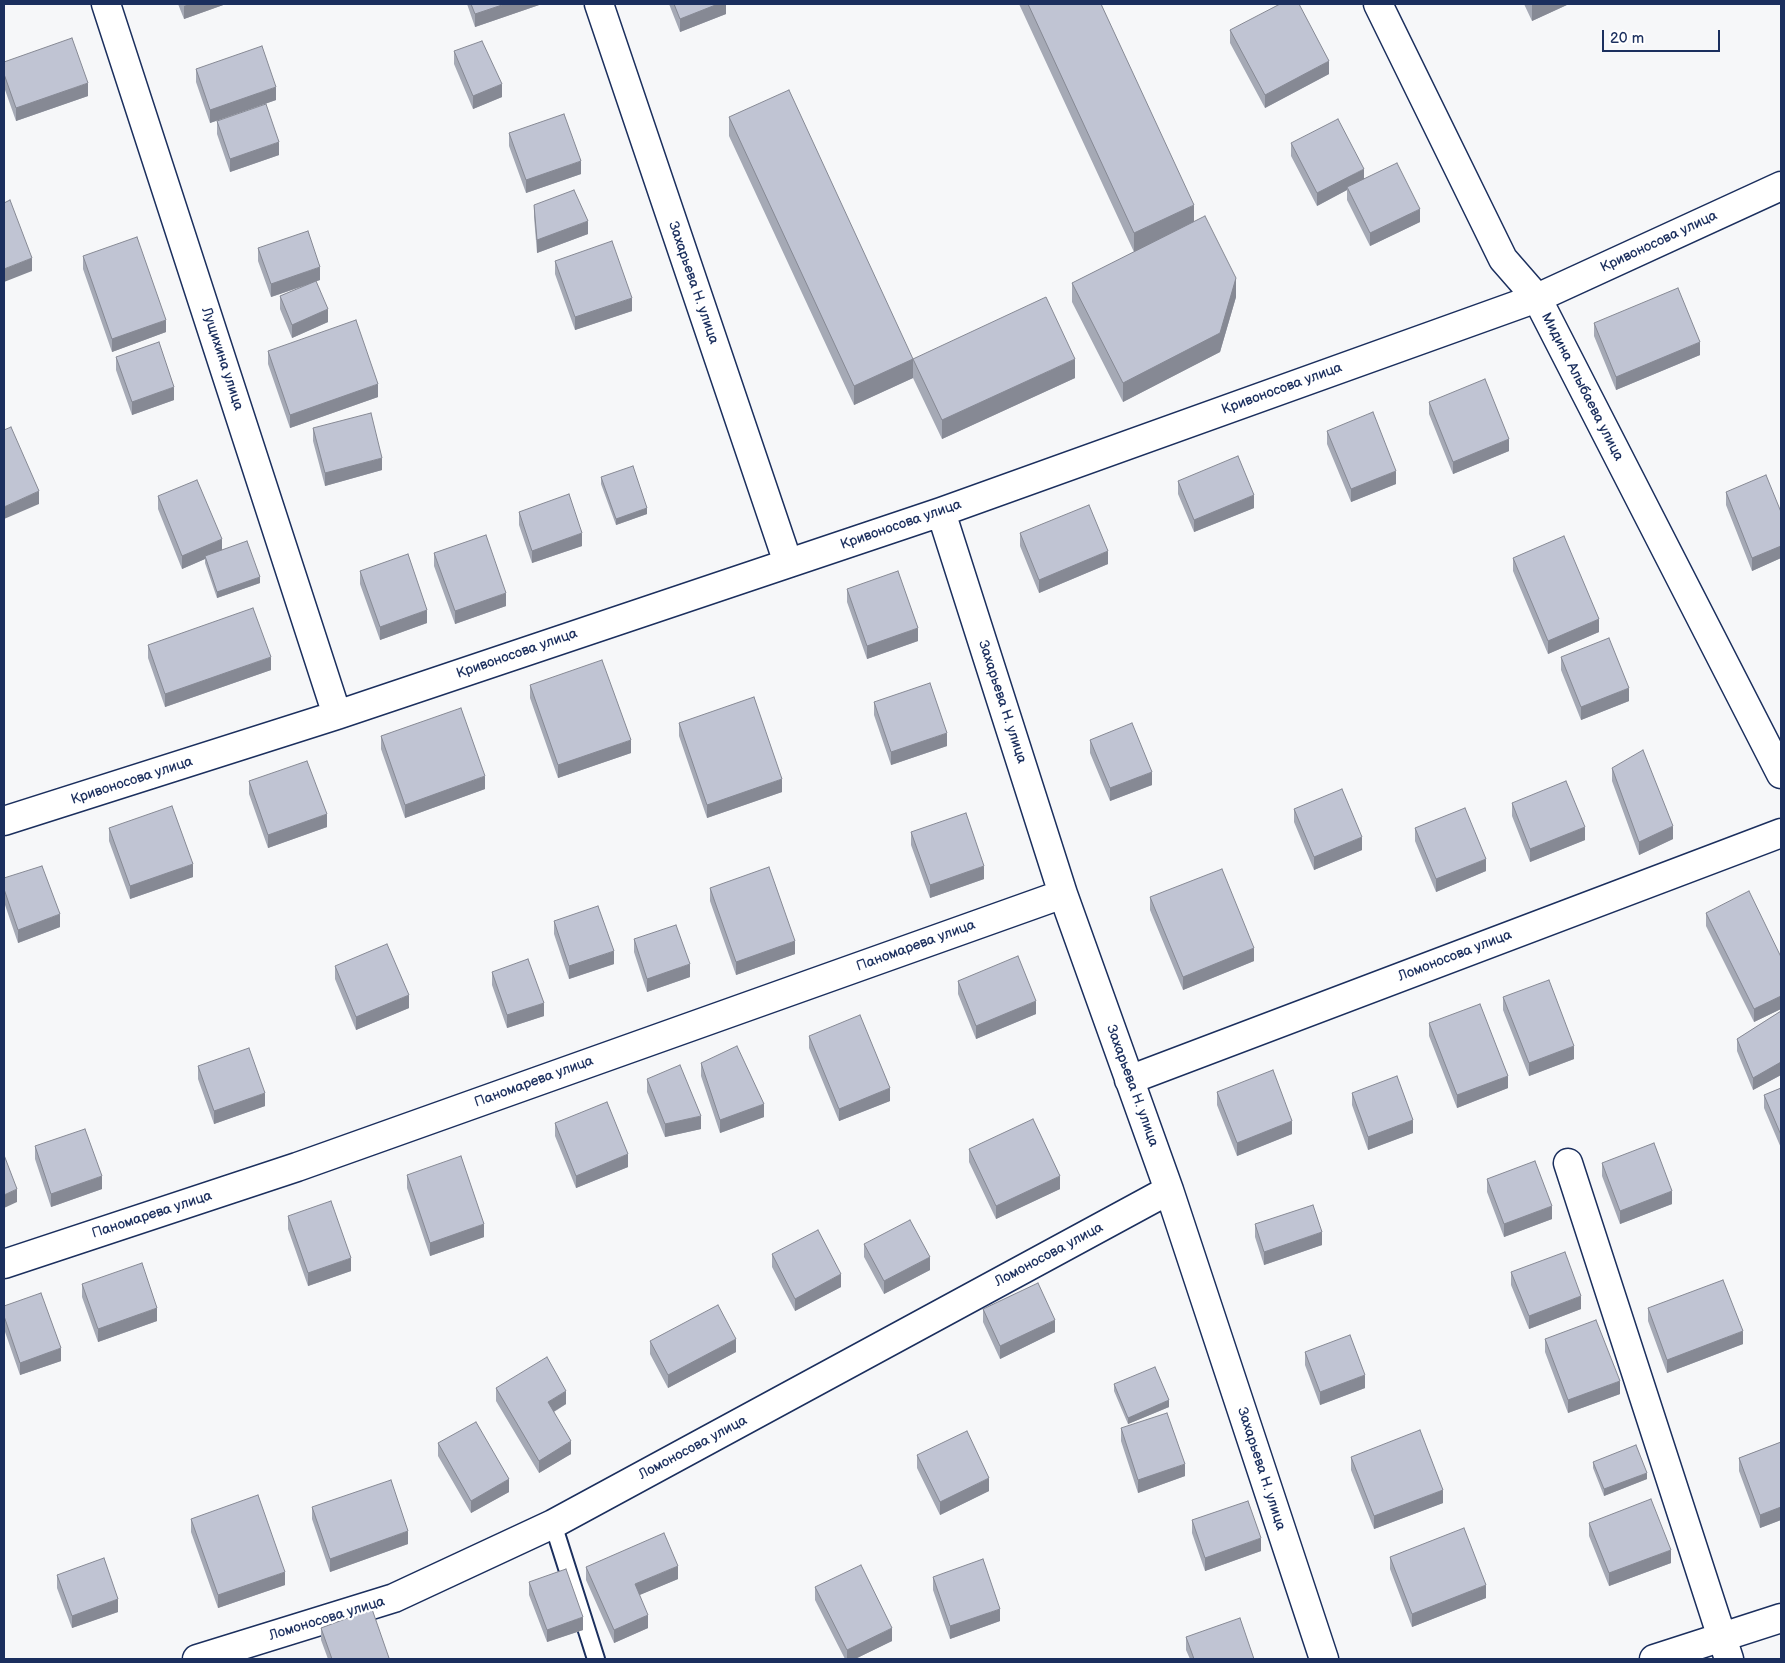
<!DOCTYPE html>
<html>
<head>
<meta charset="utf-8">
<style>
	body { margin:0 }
	#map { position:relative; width:1785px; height:1663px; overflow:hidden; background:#f6f7f9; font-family:"Balsamiq Sans",sans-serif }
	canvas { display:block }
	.frame { position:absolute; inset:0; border:5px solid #1b2f5e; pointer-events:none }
	.scale { position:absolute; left:1602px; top:30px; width:118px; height:22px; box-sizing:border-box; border:2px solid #1b2f5e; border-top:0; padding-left:6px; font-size:15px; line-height:18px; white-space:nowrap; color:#1b2f5e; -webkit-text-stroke:4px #fff; paint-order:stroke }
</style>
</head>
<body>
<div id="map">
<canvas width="1785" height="1663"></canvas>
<div class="frame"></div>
<div class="scale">20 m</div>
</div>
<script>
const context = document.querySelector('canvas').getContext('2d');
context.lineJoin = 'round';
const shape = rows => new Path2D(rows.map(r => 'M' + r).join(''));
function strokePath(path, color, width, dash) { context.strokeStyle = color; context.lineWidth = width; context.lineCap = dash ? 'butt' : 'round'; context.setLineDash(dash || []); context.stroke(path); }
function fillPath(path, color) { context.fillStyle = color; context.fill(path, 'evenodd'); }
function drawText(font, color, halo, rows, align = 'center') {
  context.font = font + ' "Balsamiq Sans",sans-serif'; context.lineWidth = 4.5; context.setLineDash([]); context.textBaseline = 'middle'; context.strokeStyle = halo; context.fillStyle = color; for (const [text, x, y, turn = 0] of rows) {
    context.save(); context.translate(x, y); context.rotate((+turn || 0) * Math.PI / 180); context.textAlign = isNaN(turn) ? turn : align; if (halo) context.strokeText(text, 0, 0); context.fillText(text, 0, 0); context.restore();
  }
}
const lane = shape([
	[553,1524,596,1659]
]);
const street = shape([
	[106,4,337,715],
	[599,4,788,563],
	[1378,4,1503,259,1537,298,1781,774],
	[941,512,1063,894,1169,1190,1324,1659],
	[4,821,337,715,941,512,1537,298,1781,186],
	[1129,1080,1781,833],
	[1568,1163,1729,1659],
	[4,1264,297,1167,1063,894],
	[197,1659,394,1598,553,1524,1169,1190],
	[1654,1659,1781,1618]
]);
const wall = shape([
	[178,4,226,4,184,19],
	[467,4,542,4,475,27],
	[669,4,726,4,726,14,680,32],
	[1019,4,1101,4,1194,221,1236,297,1220,352,1123,402,1072,302,1072,283,1134,252],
	[1524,4,1569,4,1532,21],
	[1230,30,1329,74,1265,108,1230,43],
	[454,51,502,97,473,109,454,64],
	[4,62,88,96,16,121,4,87],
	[196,69,276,100,210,123,196,82],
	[729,117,913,359,1075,378,942,439,913,378,854,405,729,136],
	[217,121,279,155,230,172,217,134],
	[509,133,581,174,526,193,509,146],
	[1291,143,1364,179,1420,222,1370,246,1347,200,1347,190,1317,206,1291,156],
	[534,205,588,234,537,253,534,217],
	[258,248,320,280,316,281,328,322,292,338,280,309,280,296,316,282,271,297,258,261],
	[83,256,166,332,112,352,83,269],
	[555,261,632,311,575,330,555,274],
	[1594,323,1700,355,1616,390,1594,336],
	[268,351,378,397,290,428,268,364],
	[116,357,174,400,132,415,116,370],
	[1429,402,1509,451,1453,474,1429,414],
	[313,428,382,470,325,486,313,441],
	[1327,431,1396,484,1351,502,1327,444],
	[601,477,647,514,616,525,601,484],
	[1178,481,1254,508,1194,532,1178,494],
	[1726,492,1781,512,1781,558,1752,571,1726,505],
	[158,496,222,550,260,583,217,598,205,563,205,559,182,569,158,509],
	[519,512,582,546,532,563,519,525],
	[1020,533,1108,564,1039,593,1020,546],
	[434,553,506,606,455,624,434,566],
	[1513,558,1599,632,1548,654,1513,571],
	[360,571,427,623,380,640,360,584],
	[847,589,918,641,867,659,847,602],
	[148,645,271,670,165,707,148,658],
	[1561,657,1629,701,1581,720,1561,670],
	[530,685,631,753,558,778,530,698],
	[874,702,947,746,891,765,874,715],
	[679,723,782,792,707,818,679,736],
	[381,736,485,789,405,818,381,749],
	[1090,740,1152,785,1110,801,1090,753],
	[1612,768,1673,839,1639,855,1612,781],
	[249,781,327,827,268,848,249,794],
	[1512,803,1585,840,1530,862,1512,816],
	[1294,809,1362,850,1314,870,1294,822],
	[109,828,193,877,130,899,109,841],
	[1415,828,1486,871,1436,892,1415,841],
	[911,832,984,879,930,898,911,845],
	[4,878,60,927,18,943,4,902],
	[710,888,795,954,736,975,710,901],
	[1150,897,1254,961,1183,990,1150,910],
	[1706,913,1781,957,1781,1009,1754,1022,1706,926],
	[554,921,614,964,569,979,554,934],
	[634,939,690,977,647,992,634,952],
	[335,966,409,1008,356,1030,335,979],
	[492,972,544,1016,507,1028,492,985],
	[958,981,1036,1014,976,1039,958,994],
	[1503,997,1574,1059,1529,1076,1503,1010],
	[1781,1011,1781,1075,1753,1090,1737,1051,1737,1039],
	[1429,1023,1508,1088,1457,1108,1429,1036],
	[809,1036,890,1101,839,1121,809,1048],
	[701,1063,764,1117,720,1133,701,1076],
	[198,1066,265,1106,214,1124,198,1079],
	[647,1079,701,1129,665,1137,647,1092],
	[1781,1088,1781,1148,1764,1108,1764,1095],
	[1217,1092,1292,1134,1237,1156,1217,1105],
	[1352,1093,1413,1133,1368,1150,1352,1105],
	[555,1123,628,1167,576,1188,555,1136],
	[35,1146,102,1189,51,1207,35,1159],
	[969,1149,1060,1189,996,1219,969,1162],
	[1602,1163,1672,1204,1620,1224,1602,1176],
	[407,1175,484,1237,430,1256,407,1188],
	[1487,1179,1552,1219,1504,1237,1487,1192],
	[288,1216,351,1271,308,1286,288,1229],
	[1255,1224,1322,1245,1264,1265,1255,1237],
	[864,1244,930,1270,884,1294,864,1257],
	[772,1254,841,1287,795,1311,772,1267],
	[1511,1272,1581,1309,1529,1329,1511,1285],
	[82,1284,157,1321,98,1342,82,1297],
	[4,1306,61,1361,20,1375,4,1329],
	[1648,1308,1743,1344,1667,1373,1648,1321],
	[983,1309,1055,1332,1000,1359,983,1322],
	[1545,1339,1620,1394,1568,1413,1545,1352],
	[650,1341,736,1352,668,1388,650,1354],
	[1305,1352,1365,1388,1320,1405,1305,1365],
	[1114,1384,1169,1407,1128,1424,1114,1391],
	[496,1388,566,1404,554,1412,571,1454,539,1473,496,1401],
	[1121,1428,1185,1476,1138,1493,1121,1441],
	[1781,1442,1781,1520,1760,1528,1739,1471,1739,1458],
	[438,1443,509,1492,471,1513,438,1456],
	[917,1455,989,1491,940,1515,917,1468],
	[1351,1457,1443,1503,1374,1529,1351,1470],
	[1593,1462,1647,1479,1604,1496,1593,1468],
	[312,1507,408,1544,330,1572,312,1519],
	[191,1519,285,1585,218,1608,191,1532],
	[1192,1520,1261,1551,1205,1571,1192,1533],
	[1589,1523,1671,1563,1609,1586,1589,1536],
	[1390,1557,1486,1598,1412,1627,1390,1569],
	[586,1567,678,1579,639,1595,648,1628,614,1643,586,1580],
	[57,1575,118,1612,72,1628,57,1588],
	[933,1577,1000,1621,950,1639,933,1590],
	[529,1582,583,1630,547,1642,529,1595],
	[815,1587,892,1641,855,1659,845,1659,815,1600],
	[321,1628,389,1659,328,1659,321,1640],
	[1186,1637,1254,1659,1190,1659,1186,1650]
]);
const shadedWall = shape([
	[189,4,226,4,184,19,184,6],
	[505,4,542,4,475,27,475,14],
	[718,4,726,4,726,14,680,32,680,19],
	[1532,4,1569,4,1532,21],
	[1329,61,1329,74,1265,108,1265,95],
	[88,83,88,96,16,121,16,108],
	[502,84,502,97,473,109,473,96],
	[276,87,276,100,210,123,210,110],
	[279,142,279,155,230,172,230,159],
	[581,161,581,174,526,193,526,180],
	[1364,169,1364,182,1347,187,1347,190,1317,206,1317,193],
	[1194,205,1194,224,1134,252,1134,233],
	[1420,209,1420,222,1370,246,1370,233],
	[588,221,588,234,537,253,537,240],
	[32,258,32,271,4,282,4,269],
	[320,267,320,280,271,297,271,284],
	[1236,278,1236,297,1220,352,1123,402,1123,383],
	[632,298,632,311,575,330,575,317],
	[328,309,328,322,292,338,292,325],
	[166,320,166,332,112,352,112,339],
	[1700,342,1700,355,1616,390,1616,377],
	[913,359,913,378,854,405,854,386],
	[1075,359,1075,378,942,439,942,420],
	[378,384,378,397,290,428,290,415],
	[174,387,174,400,132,415,132,402],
	[1509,439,1509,451,1453,474,1453,462],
	[382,458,382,470,325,486,325,473],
	[1396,471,1396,484,1351,502,1351,489],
	[39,491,39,504,4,519,4,507],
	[1254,495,1254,508,1194,532,1194,520],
	[647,508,647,514,616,525,616,519],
	[582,533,582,546,532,563,532,551],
	[222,539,222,552,205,556,205,559,182,569,182,556],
	[1781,546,1781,558,1752,571,1752,558],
	[1108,551,1108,564,1039,593,1039,580],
	[260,577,260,583,217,598,217,592],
	[506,593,506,606,455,624,455,611],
	[427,610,427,623,380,640,380,627],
	[1599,619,1599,632,1548,654,1548,641],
	[918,628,918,641,867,659,867,646],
	[271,657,271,670,165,707,165,694],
	[1629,688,1629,701,1581,720,1581,707],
	[947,733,947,746,891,765,891,752],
	[631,740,631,753,558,778,558,765],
	[1152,772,1152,785,1110,801,1110,788],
	[485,776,485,789,405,818,405,805],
	[782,779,782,792,707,818,707,805],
	[327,814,327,827,268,848,268,835],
	[1673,826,1673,839,1639,855,1639,842],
	[1585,827,1585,840,1530,862,1530,849],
	[1362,837,1362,850,1314,870,1314,857],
	[1486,859,1486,871,1436,892,1436,879],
	[193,864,193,877,130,899,130,886],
	[984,866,984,879,930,898,930,885],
	[60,914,60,927,18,943,18,930],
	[795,941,795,954,736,975,736,962],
	[1254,948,1254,961,1183,990,1183,977],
	[614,951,614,964,569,979,569,966],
	[690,964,690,977,647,992,647,979],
	[409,995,409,1008,356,1030,356,1017],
	[1781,996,1781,1009,1754,1022,1754,1009],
	[1036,1001,1036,1014,976,1039,976,1026],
	[544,1003,544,1016,507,1028,507,1015],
	[1574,1046,1574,1059,1529,1076,1529,1063],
	[1781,1062,1781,1075,1753,1090,1753,1078],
	[1508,1076,1508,1088,1457,1108,1457,1095],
	[890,1088,890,1101,839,1121,839,1109],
	[265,1093,265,1106,214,1124,214,1111],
	[764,1104,764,1117,720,1133,720,1120],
	[701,1116,701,1129,665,1137,665,1124],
	[1413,1120,1413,1133,1368,1150,1368,1137],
	[1292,1121,1292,1134,1237,1156,1237,1143],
	[628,1154,628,1167,576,1188,576,1176],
	[102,1176,102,1189,51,1207,51,1194],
	[1060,1176,1060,1189,996,1219,996,1206],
	[17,1189,17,1202,4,1208,4,1195],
	[1672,1191,1672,1204,1620,1224,1620,1211],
	[1552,1206,1552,1219,1504,1237,1504,1224],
	[484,1224,484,1237,430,1256,430,1243],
	[1322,1232,1322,1245,1264,1265,1264,1252],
	[930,1257,930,1270,884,1294,884,1281],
	[351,1258,351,1271,308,1286,308,1273],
	[841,1274,841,1287,795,1311,795,1299],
	[1581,1296,1581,1309,1529,1329,1529,1316],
	[157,1308,157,1321,98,1342,98,1329],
	[1055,1320,1055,1332,1000,1359,1000,1346],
	[1743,1331,1743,1344,1667,1373,1667,1360],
	[736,1339,736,1352,668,1388,668,1375],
	[61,1348,61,1361,20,1375,20,1363],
	[1365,1375,1365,1388,1320,1405,1320,1392],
	[1620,1381,1620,1394,1568,1413,1568,1400],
	[566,1391,566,1404,548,1415,548,1402],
	[1169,1400,1169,1407,1128,1424,1128,1418],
	[571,1441,571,1454,539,1473,539,1461],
	[1185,1464,1185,1476,1138,1493,1138,1480],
	[1647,1473,1647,1479,1604,1496,1604,1489],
	[989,1478,989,1491,940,1515,940,1502],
	[509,1479,509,1492,471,1513,471,1501],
	[1443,1490,1443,1503,1374,1529,1374,1516],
	[1781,1507,1781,1520,1760,1528,1760,1515],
	[408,1531,408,1544,330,1572,330,1559],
	[1261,1538,1261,1551,1205,1571,1205,1558],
	[1671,1550,1671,1563,1609,1586,1609,1573],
	[678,1566,678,1579,635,1597,635,1584],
	[285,1572,285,1585,218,1608,218,1595],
	[1486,1585,1486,1598,1412,1627,1412,1614],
	[118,1599,118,1612,72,1628,72,1616],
	[1000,1609,1000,1621,950,1639,950,1626],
	[648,1615,648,1628,614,1643,614,1630],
	[583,1617,583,1630,547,1642,547,1630],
	[892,1628,892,1641,855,1659,847,1659,847,1650]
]);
const building = shape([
	[471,4,505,4,475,14,471,4],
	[674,4,718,4,680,19,674,4],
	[1028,4,1101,4,1194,205,1134,233,1028,4],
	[1280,4,1299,4,1329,61,1265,95,1230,30,1280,4],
	[72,38,88,83,16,108,4,74,4,62,72,38],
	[482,41,502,84,473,96,454,51,482,41],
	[262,46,276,87,210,110,196,69,262,46],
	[789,90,913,359,1046,297,1075,359,942,420,913,359,854,386,729,117,789,90],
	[266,104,279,142,230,159,217,121,266,104],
	[564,114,581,161,526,180,509,133,564,114],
	[1338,119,1364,169,1317,193,1291,143,1338,119],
	[1397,163,1420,209,1370,233,1347,187,1397,163],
	[574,190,588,221,537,240,534,205,574,190],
	[10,200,32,258,4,269,4,203,10,200],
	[1205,216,1236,278,1220,333,1123,383,1072,283,1205,216],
	[308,231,320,267,271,284,258,248,308,231],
	[137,237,166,320,112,339,83,256,137,237],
	[612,241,632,298,575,317,555,261,612,241],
	[316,281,328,309,292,325,280,296,316,281],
	[1678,288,1700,342,1616,377,1594,323,1678,288],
	[356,320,378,384,290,415,268,351,356,320],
	[159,342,174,387,132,402,116,357,159,342],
	[1485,379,1509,439,1453,462,1429,402,1485,379],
	[1373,412,1396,471,1351,489,1327,431,1373,412],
	[371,413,382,458,325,473,313,428,371,413],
	[11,427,39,491,4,507,4,430,11,427],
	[1238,456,1254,495,1194,520,1178,481,1238,456],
	[633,466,647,508,616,519,601,477,633,466],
	[1766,475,1781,512,1781,546,1752,558,1726,492,1766,475],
	[197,480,222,539,182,556,158,496,197,480],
	[569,494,582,533,532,551,519,512,569,494],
	[1089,505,1108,551,1039,580,1020,533,1089,505],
	[486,535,506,593,455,611,434,553,486,535],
	[1564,536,1599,619,1548,641,1513,558,1564,536],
	[247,541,260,577,217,592,205,556,247,541],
	[408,554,427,610,380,627,360,571,408,554],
	[898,571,918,628,867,646,847,589,898,571],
	[253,608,271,657,165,694,148,645,253,608],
	[1609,638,1629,688,1581,707,1561,657,1609,638],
	[602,660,631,740,558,765,530,685,602,660],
	[930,683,947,733,891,752,874,702,930,683],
	[754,697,782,779,707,805,679,723,754,697],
	[461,708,485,776,405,805,381,736,461,708],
	[1132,723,1152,772,1110,788,1090,740,1132,723],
	[1643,750,1673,826,1639,842,1612,768,1643,750],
	[307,761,327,814,268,835,249,781,307,761],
	[1566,781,1585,827,1530,849,1512,803,1566,781],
	[1342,789,1362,837,1314,857,1294,809,1342,789],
	[172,806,193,864,130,886,109,828,172,806],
	[1465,808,1486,859,1436,879,1415,828,1465,808],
	[966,813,984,866,930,885,911,832,966,813],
	[42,866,60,914,18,930,4,889,4,878,42,866],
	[769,867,795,941,736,962,710,888,769,867],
	[1222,869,1254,948,1183,977,1150,897,1222,869],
	[1749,891,1781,957,1781,996,1754,1009,1706,913,1749,891],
	[598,906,614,951,569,966,554,921,598,906],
	[676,925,690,964,647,979,634,939,676,925],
	[387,944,409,995,356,1017,335,966,387,944],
	[1018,956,1036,1001,976,1026,958,981,1018,956],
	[528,959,544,1003,507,1015,492,972,528,959],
	[1549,980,1574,1046,1529,1063,1503,997,1549,980],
	[1480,1004,1508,1076,1457,1095,1429,1023,1480,1004],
	[1781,1011,1781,1062,1753,1078,1737,1039,1781,1011],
	[860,1015,890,1088,839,1109,809,1036,860,1015],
	[737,1046,764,1104,720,1120,701,1063,737,1046],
	[249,1048,265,1093,214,1111,198,1066,249,1048],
	[680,1065,701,1116,665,1124,647,1079,680,1065],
	[1273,1070,1292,1121,1237,1143,1217,1092,1273,1070],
	[1397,1076,1413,1120,1368,1137,1352,1093,1397,1076],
	[1781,1088,1781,1135,1764,1095,1781,1088],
	[607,1102,628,1154,576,1176,555,1123,607,1102],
	[1033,1119,1060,1176,996,1206,969,1149,1033,1119],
	[85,1129,102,1176,51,1194,35,1146,85,1129],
	[1654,1143,1672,1191,1620,1211,1602,1163,1654,1143],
	[4,1155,17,1189,4,1195,4,1155],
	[461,1156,484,1224,430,1243,407,1175,461,1156],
	[1535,1161,1552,1206,1504,1224,1487,1179,1535,1161],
	[331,1201,351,1258,308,1273,288,1216,331,1201],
	[1313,1205,1322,1232,1264,1252,1255,1224,1313,1205],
	[910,1220,930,1257,884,1281,864,1244,910,1220],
	[818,1230,841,1274,795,1299,772,1254,818,1230],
	[1565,1252,1581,1296,1529,1316,1511,1272,1565,1252],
	[142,1263,157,1308,98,1329,82,1284,142,1263],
	[1723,1280,1743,1331,1667,1360,1648,1308,1723,1280],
	[1038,1283,1055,1320,1000,1346,983,1309,1038,1283],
	[41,1293,61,1348,20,1363,4,1316,4,1306,41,1293],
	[718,1305,736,1339,668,1375,650,1341,718,1305],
	[1596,1320,1620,1381,1568,1400,1545,1339,1596,1320],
	[1350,1335,1365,1375,1320,1392,1305,1352,1350,1335],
	[547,1357,566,1391,548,1402,571,1441,539,1461,496,1388,547,1357],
	[1155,1367,1169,1400,1128,1418,1114,1384,1155,1367],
	[1167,1413,1185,1464,1138,1480,1121,1428,1167,1413],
	[476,1422,509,1479,471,1501,438,1443,476,1422],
	[1420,1430,1443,1490,1374,1516,1351,1457,1420,1430],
	[967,1431,989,1478,940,1502,917,1455,967,1431],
	[1781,1442,1781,1507,1760,1515,1739,1458,1781,1442],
	[1636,1445,1647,1473,1604,1489,1593,1462,1636,1445],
	[391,1480,408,1531,330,1559,312,1507,391,1480],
	[258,1495,285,1572,218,1595,191,1519,258,1495],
	[1651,1499,1671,1550,1609,1573,1589,1523,1651,1499],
	[1248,1501,1261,1538,1205,1558,1192,1520,1248,1501],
	[1464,1528,1486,1585,1412,1614,1390,1557,1464,1528],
	[664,1533,678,1566,635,1584,648,1615,614,1630,586,1567,664,1533],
	[104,1558,118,1599,72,1616,57,1575,104,1558],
	[983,1559,1000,1609,950,1626,933,1577,983,1559],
	[861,1565,892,1628,847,1650,815,1587,861,1565],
	[566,1569,583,1617,547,1630,529,1582,566,1569],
	[372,1609,389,1658,386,1659,332,1659,321,1628,372,1609],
	[1240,1618,1254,1659,1194,1659,1186,1637,1240,1618]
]);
const streetNames = [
	["Кривоносова улица",1659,242,-25],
	["Захарьева Н. улица",693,283,71],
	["Лущихина улица",222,359,72],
	["Мидина Алыбаева улица",1582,387,63],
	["Кривоносова улица",1282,389,-20],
	["Кривоносова улица",901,525,-19],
	["Кривоносова улица",517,654,-19],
	["Захарьева Н. улица",1002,702,72],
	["Кривоносова улица",132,781,-18],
	["Паномарева улица",916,946,-20],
	["Ломоносова улица",1455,956,-21],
	["Паномарева улица",534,1082,-20],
	["Захарьева Н. улица",1132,1086,70],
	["Паномарева улица",152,1215,-18],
	["Ломоносова улица",1049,1255,-28],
	["Ломоносова улица",693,1448,-28],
	["Захарьева Н. улица",1261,1469,72],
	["Ломоносова улица",327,1619,-17]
];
strokePath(lane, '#1b2f5e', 20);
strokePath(street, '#1b2f5e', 31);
strokePath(lane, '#fff', 16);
strokePath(street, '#fff', 28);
fillPath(wall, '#a5a9b5');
fillPath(shadedWall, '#868994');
fillPath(building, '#c0c4d3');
strokePath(building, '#868994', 1);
drawText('14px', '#1b2f5e', '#fff', streetNames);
</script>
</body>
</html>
